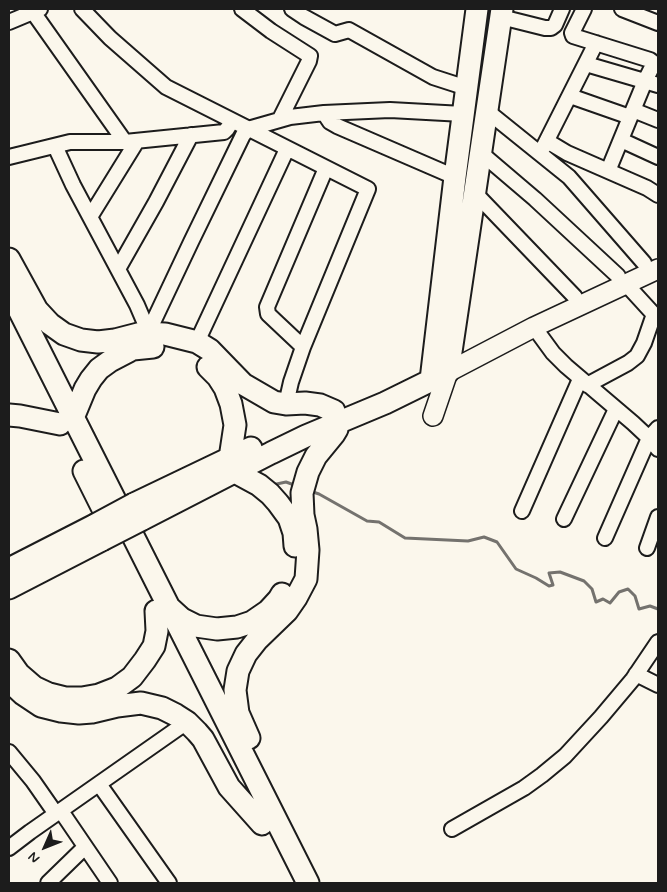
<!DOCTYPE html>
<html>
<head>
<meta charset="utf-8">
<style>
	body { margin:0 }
	#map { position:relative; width:667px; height:892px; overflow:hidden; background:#fbf7ec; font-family:Mynerve,sans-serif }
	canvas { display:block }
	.frame { position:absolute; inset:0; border:10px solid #1c1c1c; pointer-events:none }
	.north { position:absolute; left:20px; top:822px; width:50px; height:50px; -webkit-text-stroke:4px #fbf7ec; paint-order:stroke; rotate:226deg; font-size:14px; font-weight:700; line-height:20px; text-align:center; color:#1c1c1c }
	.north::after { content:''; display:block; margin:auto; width:18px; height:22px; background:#1c1c1c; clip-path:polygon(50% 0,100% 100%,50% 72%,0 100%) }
</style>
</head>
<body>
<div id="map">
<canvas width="667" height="892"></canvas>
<div class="frame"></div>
<div class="north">N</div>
</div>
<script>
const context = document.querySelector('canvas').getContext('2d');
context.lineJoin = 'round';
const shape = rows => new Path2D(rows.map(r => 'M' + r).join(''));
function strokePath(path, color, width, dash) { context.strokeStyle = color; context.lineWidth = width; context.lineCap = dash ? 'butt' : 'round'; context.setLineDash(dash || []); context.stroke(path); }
const stream = shape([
	[272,485,286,482,297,486],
	[310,491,319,494,367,521,379,522,405,538,468,541,484,537,497,542,516,569,536,578,549,586,553,585,549,573,560,572,584,581,592,589,596,602,603,599,610,603,619,592,628,589,635,596,639,609,650,606,658,609]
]);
const minor = shape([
	[82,9,110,38,166,87,368,189,303,347,291,382,286,404],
	[242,9,271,31,310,56,309,61,280,119],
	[292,9,304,17,335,34,349,30,433,77,467,88],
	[584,9,572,33,573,36,650,60,654,63,645,81,608,171],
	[622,9,658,23],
	[33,12,125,142],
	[501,17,545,28,551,28,555,25,562,9],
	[9,22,40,9],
	[586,64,658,85],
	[570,96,630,117],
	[633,110,658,120],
	[487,111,569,177,644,263],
	[324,113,330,122,337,126,455,177],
	[621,140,658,157],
	[547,141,567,153,647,188,658,195],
	[55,146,73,185,137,305,143,319,145,322,152,324],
	[543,148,596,43],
	[481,153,535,199,618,276],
	[9,157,70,142,125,142,224,132,227,129,232,121],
	[475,193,575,297],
	[90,217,137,141],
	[118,269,156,202,191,135],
	[626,284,658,319],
	[534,327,553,353,566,366,633,423,649,438,658,449],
	[148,333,191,242,243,135,248,129,290,117,324,113,390,110,463,114],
	[197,342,287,149],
	[303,347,268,314,267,307,326,168],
	[587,385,628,363,637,356,644,343,654,314],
	[522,511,580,379],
	[564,519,616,409],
	[605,538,649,438,658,428],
	[647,548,658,517],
	[636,674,658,685],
	[9,752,33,781,56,814],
	[99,784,169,883],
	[61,811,110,883],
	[452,829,524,788,542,775,565,756,601,717,633,679,658,642],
	[9,848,30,832,187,722],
	[48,883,85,847]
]);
const secondary = shape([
	[433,416,448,372,534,327,658,269]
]);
const primary = shape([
	[9,259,37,310,50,324,64,334,81,340,98,342,115,340,142,333,165,334,197,342,210,350,243,384,274,402,286,404,305,403,320,405,334,411],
	[9,290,308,883],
	[208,367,218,377,225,388,231,404,235,425,230,458],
	[431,380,455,177,477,9],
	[9,415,20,416,60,424],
	[73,418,85,389,91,379,99,369,110,361,133,349,153,347],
	[84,471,114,531],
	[235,472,259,485,270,494,278,503,289,518,294,533,295,546],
	[134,504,251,448],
	[141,520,271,453,306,436,385,403,448,372,502,9],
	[9,569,95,525],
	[9,588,102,540],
	[171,609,182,619,196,626,217,629,237,627,252,622,268,611,279,599,282,594],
	[9,660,19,674,34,687,49,694,65,698,82,698,99,695,117,688,132,677,145,660,154,646,157,631,156,611],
	[9,681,23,694,41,706,61,711,79,713,92,712,117,706,141,703,162,708,176,715,187,722,197,732,203,739,229,787,262,824],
	[249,738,238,713,235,690,238,671,246,654,257,640,287,611,296,598,306,579,308,550,306,529,303,515,302,493,308,472,316,456,334,434,337,429,338,422]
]);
const primaryBridge = shape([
	[95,525,134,504],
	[102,540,141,520]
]);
strokePath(stream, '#74726e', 3);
strokePath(minor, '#1c1c1c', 18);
strokePath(secondary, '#1c1c1c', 22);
strokePath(primary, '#1c1c1c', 25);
strokePath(minor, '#fbf7ec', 14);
strokePath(secondary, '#fbf7ec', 19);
strokePath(primary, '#fbf7ec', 21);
strokePath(primaryBridge, '#1c1c1c', 25, []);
strokePath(primaryBridge, '#fbf7ec', 21);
</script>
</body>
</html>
